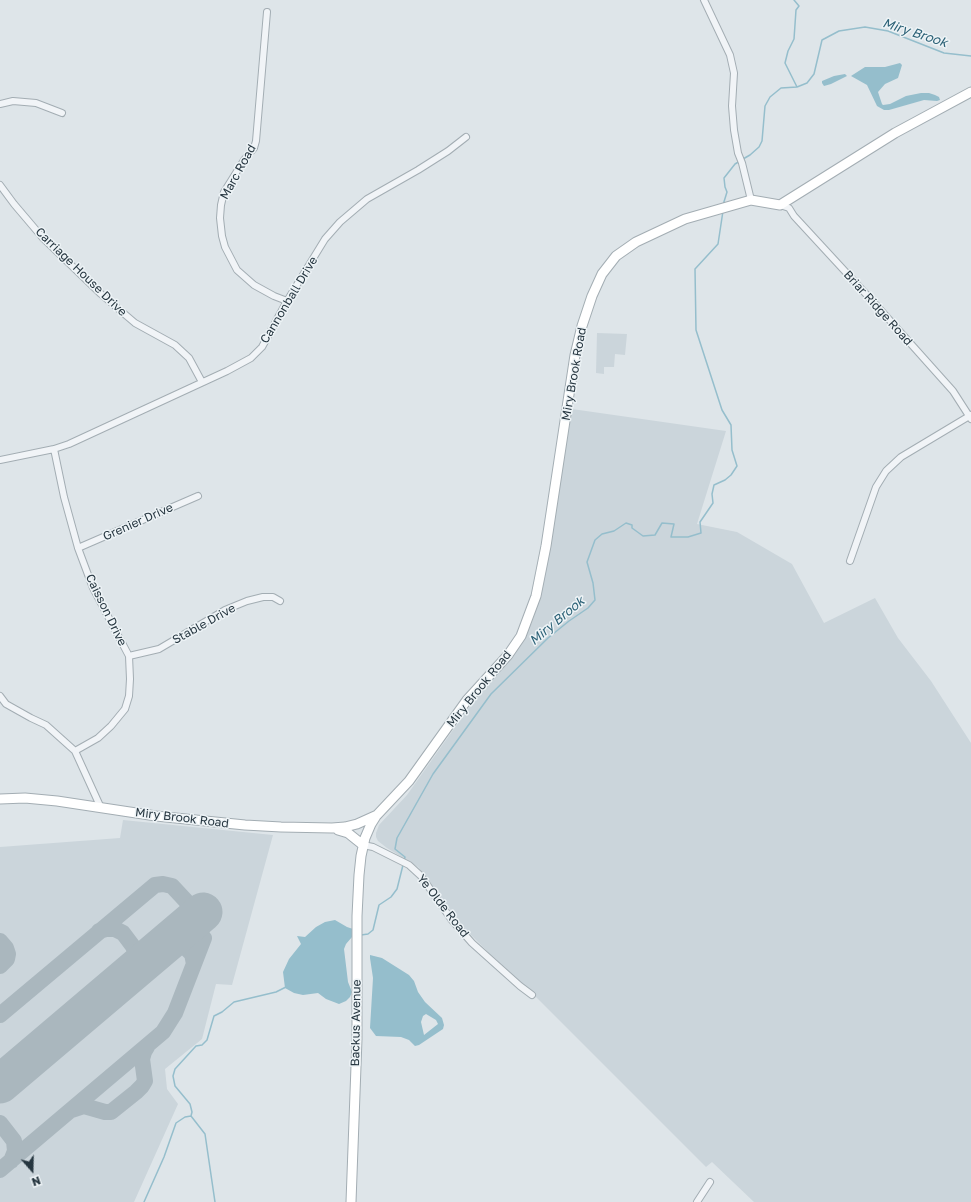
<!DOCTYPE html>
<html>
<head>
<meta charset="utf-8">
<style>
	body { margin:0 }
	#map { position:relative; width:971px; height:1202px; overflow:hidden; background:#dee5e9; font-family:"Golos Text",sans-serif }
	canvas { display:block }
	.north { position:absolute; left:12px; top:1150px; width:40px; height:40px; -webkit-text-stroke:3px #edf3f6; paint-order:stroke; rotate:160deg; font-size:11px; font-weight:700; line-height:16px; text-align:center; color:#263640 }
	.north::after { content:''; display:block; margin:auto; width:14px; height:18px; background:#263640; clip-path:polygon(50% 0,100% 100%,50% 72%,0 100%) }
</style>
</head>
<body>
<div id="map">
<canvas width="971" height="1202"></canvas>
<div class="north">N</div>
</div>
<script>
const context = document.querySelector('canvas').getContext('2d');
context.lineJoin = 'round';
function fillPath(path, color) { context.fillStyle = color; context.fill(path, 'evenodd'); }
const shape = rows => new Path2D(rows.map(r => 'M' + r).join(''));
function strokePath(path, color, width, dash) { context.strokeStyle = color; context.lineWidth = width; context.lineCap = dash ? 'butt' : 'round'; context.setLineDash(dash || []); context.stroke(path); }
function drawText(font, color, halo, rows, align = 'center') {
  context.font = font + ' "Golos Text",sans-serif'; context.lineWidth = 3; context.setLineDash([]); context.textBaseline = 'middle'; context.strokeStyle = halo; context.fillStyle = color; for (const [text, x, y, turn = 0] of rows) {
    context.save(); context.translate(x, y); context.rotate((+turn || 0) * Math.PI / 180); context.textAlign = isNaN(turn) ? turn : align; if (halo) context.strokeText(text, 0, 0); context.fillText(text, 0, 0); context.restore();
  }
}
const built = shape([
	[597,333,627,334,625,355,615,354,614,367,604,367,604,374,596,373],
	[572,409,726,431,697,524,737,532,792,564,824,623,875,598,898,638,931,681,971,743,971,1202,754,1202,712,1162,706,1167,522,983,489,953,466,930,418,867,387,848,378,841,376,837,376,833,379,825,407,795,475,699,511,659,521,644,532,622,539,600,546,567],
	[123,820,273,835,232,985,216,984,202,1039,165,1069,167,1089,178,1104,134,1202,0,1202,0,847,120,838]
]);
const water = shape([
	[900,63,902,65,898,78,885,84,878,92,882,104,883,105,890,104,906,96,921,93,929,93,935,95,939,97,940,100,937,101,924,100,889,110,884,110,877,106,867,85,851,76,865,67,885,67],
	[845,74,847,76,831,84,824,86,822,83,822,81,834,76],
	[335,920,347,927,353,929,352,937,346,944,344,949,348,982,352,992,350,997,346,1001,339,1004,326,999,318,993,303,995,294,993,285,988,283,972,289,959,301,944,297,936,305,937,316,927,325,922],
	[370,955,382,958,409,975,414,981,418,992,425,1002,442,1018,444,1025,443,1029,419,1045,415,1046,409,1040,401,1037,376,1036,370,1028,373,978,370,958],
	[426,1014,436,1020,438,1024,424,1035,421,1022,423,1016]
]);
const stream = shape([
	[794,0,799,6,796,10,794,39,788,51,785,63,797,87],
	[743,159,750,155,759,147,762,141,765,106,770,97,781,88,797,87,807,83,814,74,822,40,839,31,865,27,888,31,944,53,971,56],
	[723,205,727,192,725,187,724,178,735,164,740,161],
	[404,861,405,857,395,849,397,838,433,774,491,694,548,638,569,621,588,608,595,600,593,583,587,562,595,540,602,534,614,531,626,523,632,525,632,528,643,536,655,535,662,523,674,524,671,537,688,537,701,533,700,522,713,503,712,494,714,485,725,480,731,475,737,466,732,450,731,425,722,410,696,330,695,269,718,244,723,211],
	[361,935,368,934,373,930,379,905,391,897,397,889,403,865],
	[191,1116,205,1134,215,1202],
	[144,1202,164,1157,176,1123,185,1117,191,1116,192,1112,190,1104,175,1086,173,1076,175,1069,196,1046,202,1045,207,1040,214,1016,222,1012,234,1002,276,992,286,987]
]);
const taxiway = shape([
	[99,931,106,929,115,929,123,933,132,945,135,950,137,957,137,962,131,973],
	[0,941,6,948,8,954,7,959,0,966],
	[160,949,173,944,184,946,192,954,194,964],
	[0,1015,155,885,163,884,172,886,186,901,190,907,190,917,185,927],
	[72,1110,84,1106,105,1112,111,1112,136,1092,142,1086,145,1081,142,1059,144,1052,147,1047],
	[0,1123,14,1141,15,1151,11,1161],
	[0,1170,163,1032,175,1013,204,938]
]);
const runway = shape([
	[0,1084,203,912]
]);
const minor = shape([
	[704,0,730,55,734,73,732,106,734,130,738,153,742,163,751,200],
	[267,12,256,141,254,148,244,160,224,192,221,205,220,218,222,236,225,247,237,270,254,285,274,296,287,301],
	[0,104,13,101,36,103,62,113],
	[0,185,14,204,42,237,101,294,135,323,175,345,189,358,202,382],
	[780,205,789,208,794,216,877,306,953,391,971,419],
	[54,449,64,497,78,548,93,588,129,656,130,679,129,696,125,709,111,726,98,738,75,751],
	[0,460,54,449,69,444,227,371,251,358,262,347,287,301,325,239,340,222,367,199,418,170,448,151,466,137],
	[78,548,198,496],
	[850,561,876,487,886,471,901,457,971,415],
	[129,656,159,649,225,610,247,601,263,597,273,597,280,601],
	[0,696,6,704,31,718,46,725,75,751,101,808],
	[363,845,373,847,409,865,421,876,451,919,472,943,520,986,532,995],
	[697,1202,710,1182]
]);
const secondary = shape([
	[0,799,25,798,57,801,156,816,245,825,281,827,332,828,345,827,357,824,377,815,409,781,467,700,508,655,521,636,536,596,546,546,575,355,582,326,592,296,602,274,616,256,636,242,685,219,751,200,780,205,895,133,971,92],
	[338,830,348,833,363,845],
	[351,1202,357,1039,357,916,359,875,361,856,365,838,371,824,376,816]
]);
const streetNames = [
	["Marc Road",238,172,-61],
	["Carriage House Drive",81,272,44],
	["Cannonball Drive",289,300,-59],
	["Briar Ridge Road",878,308,48],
	["Miry Brook Road",574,374,-80],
	["Grenier Drive",138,522,-24],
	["Caisson Drive",106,610,64],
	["Stable Drive",204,624,-29],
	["Miry Brook Road",479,689,-51],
	["Miry Brook Road",182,818,7],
	["Ye Olde Road",443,906,52],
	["Backus Avenue",356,1023,-89]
];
const waterNames = [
	["Miry Brook",915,33,18],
	["Miry Brook",557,621,-40]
];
fillPath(built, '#cbd5db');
fillPath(water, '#95becc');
strokePath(stream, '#95becc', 1.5);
strokePath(taxiway, '#aab7be', 16);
strokePath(runway, '#aab7be', 39);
strokePath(minor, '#a3adb3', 8);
strokePath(secondary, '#a3adb3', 11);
strokePath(minor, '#f1f4f7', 6);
strokePath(secondary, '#fff', 9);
drawText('12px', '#263640', '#edf3f6', streetNames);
drawText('italic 13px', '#2d6277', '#edf3f6', waterNames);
</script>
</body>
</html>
